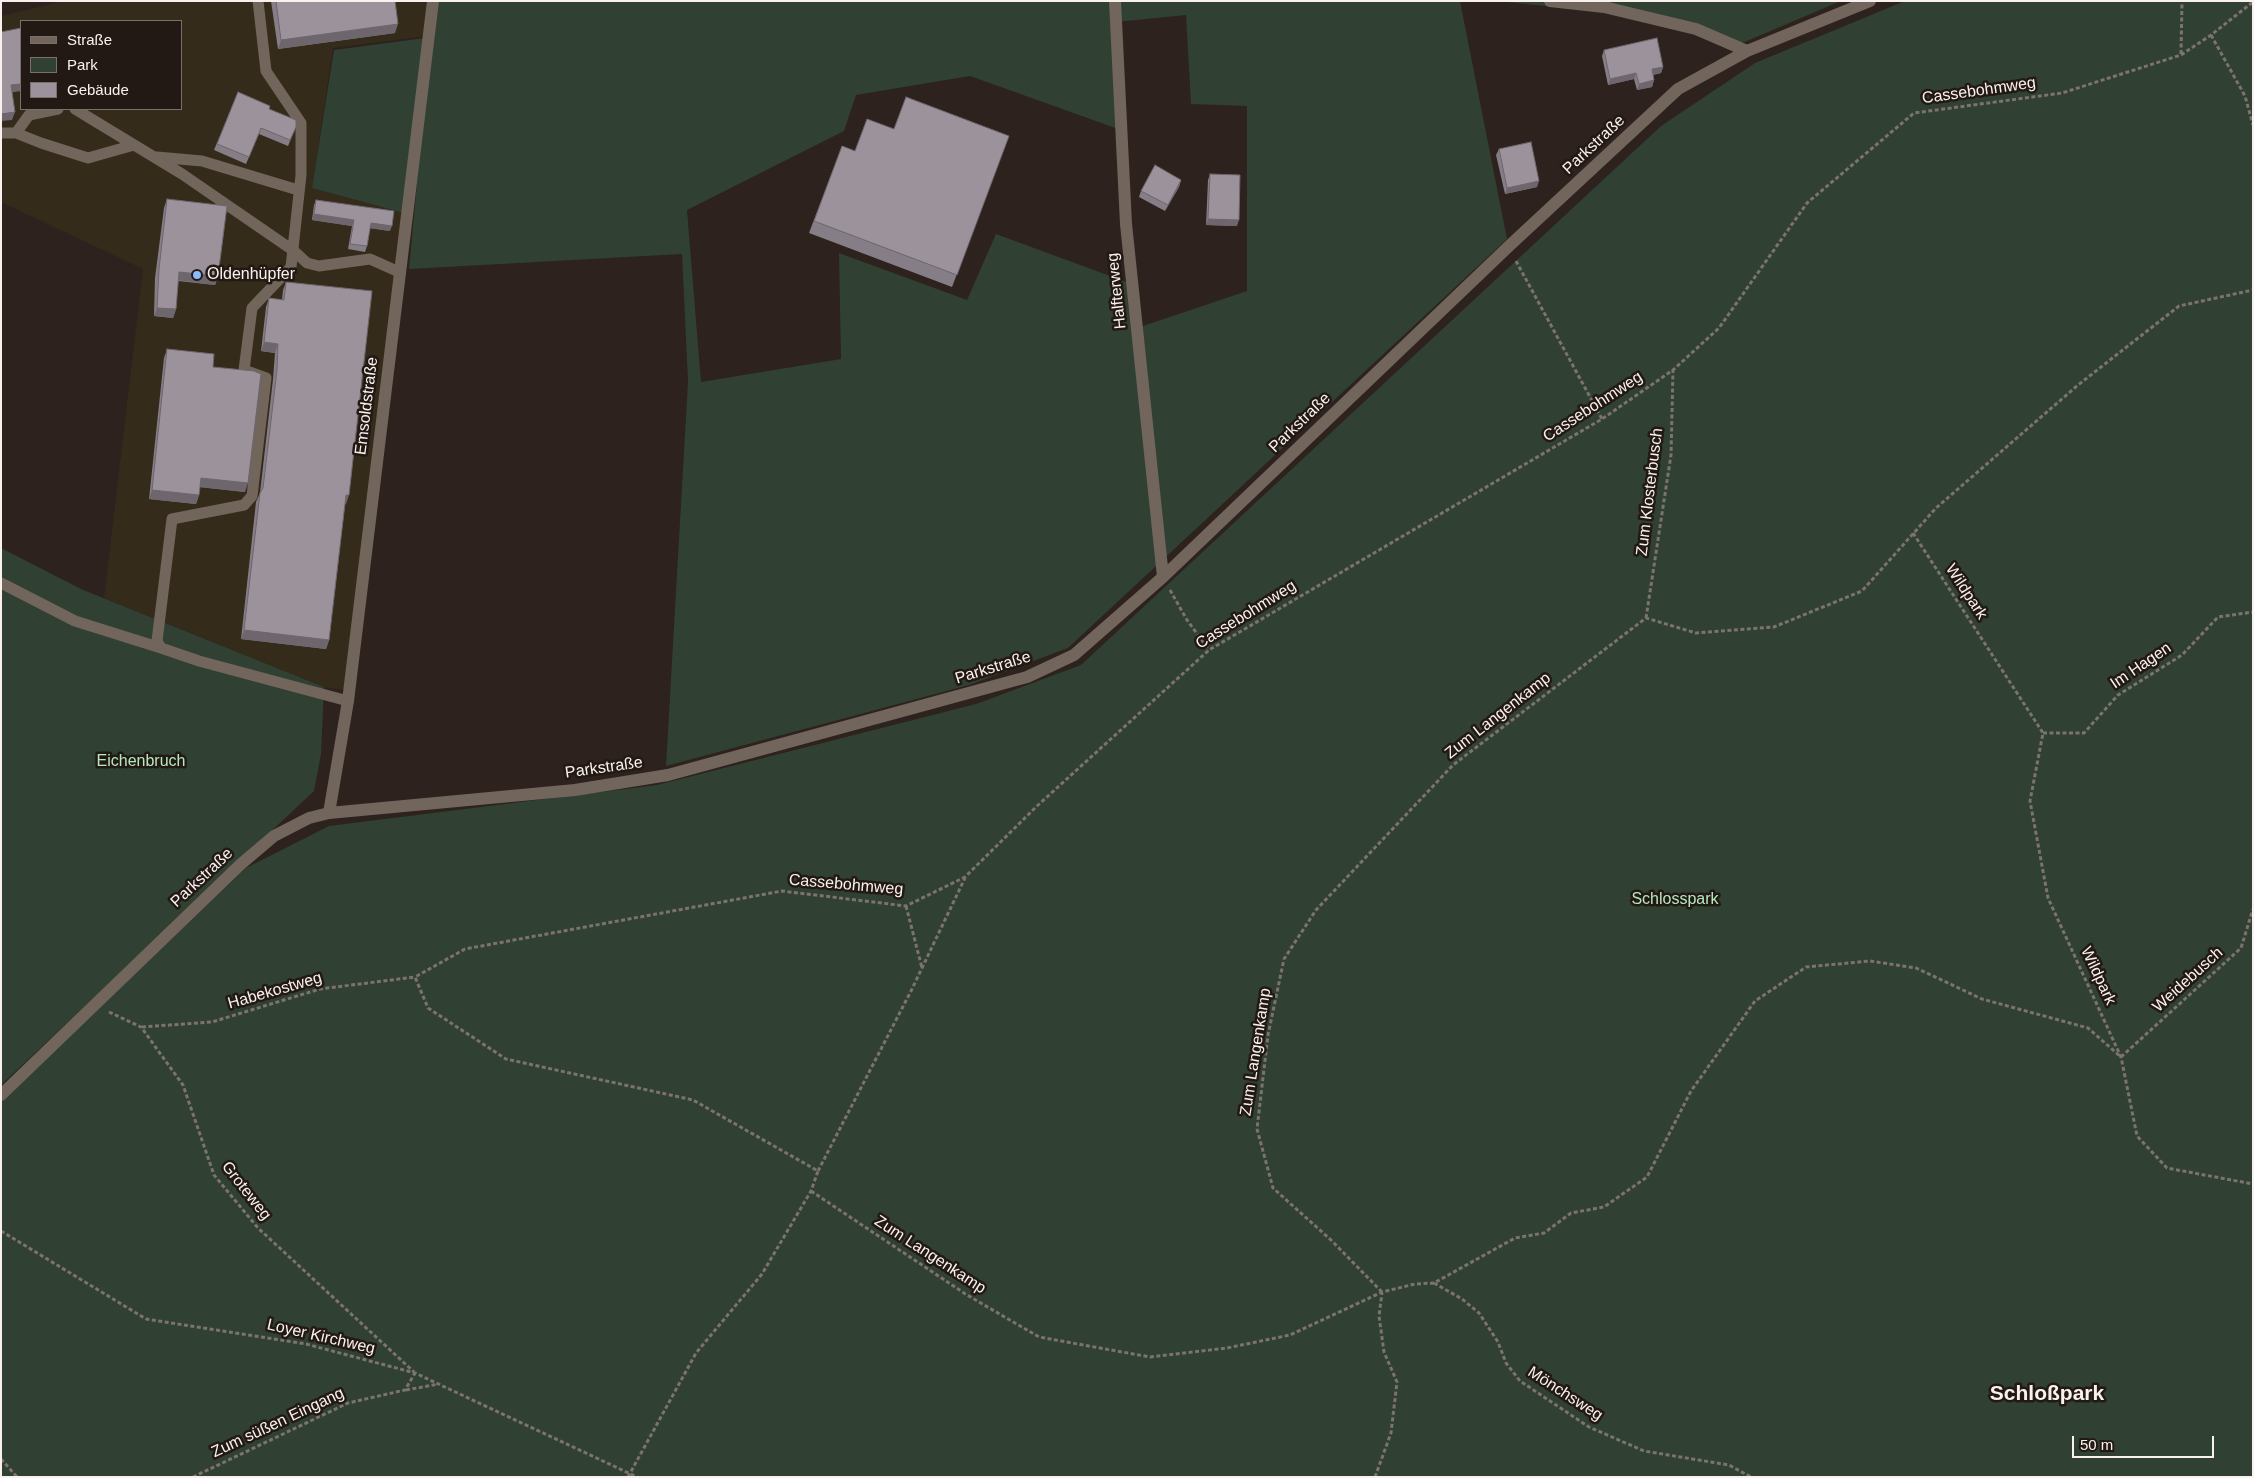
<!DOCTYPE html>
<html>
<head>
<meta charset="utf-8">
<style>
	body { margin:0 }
	#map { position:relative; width:2254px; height:1478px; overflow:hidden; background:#2d221d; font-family:Helvetica,sans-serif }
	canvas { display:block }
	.frame { position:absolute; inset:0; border:2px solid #f9f1ed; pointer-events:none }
	.legend { position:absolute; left:20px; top:20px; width:162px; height:90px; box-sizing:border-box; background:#231914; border:1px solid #796f6b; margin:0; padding:6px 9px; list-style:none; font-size:15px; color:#f9f1ed }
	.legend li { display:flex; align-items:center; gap:10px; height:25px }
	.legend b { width:25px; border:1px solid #796f6b }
	.scale { position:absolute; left:2072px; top:1436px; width:142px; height:22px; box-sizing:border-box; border:2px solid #f9f1ed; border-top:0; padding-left:6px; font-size:15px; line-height:18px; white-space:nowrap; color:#f9f1ed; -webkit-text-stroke:4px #231914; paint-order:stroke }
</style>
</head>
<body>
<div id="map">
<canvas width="2254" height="1478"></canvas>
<div class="frame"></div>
<ul class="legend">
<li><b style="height:6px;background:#72655b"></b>Straße</li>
<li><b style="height:14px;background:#304033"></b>Park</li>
<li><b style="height:14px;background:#9c929c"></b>Gebäude</li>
</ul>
<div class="scale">50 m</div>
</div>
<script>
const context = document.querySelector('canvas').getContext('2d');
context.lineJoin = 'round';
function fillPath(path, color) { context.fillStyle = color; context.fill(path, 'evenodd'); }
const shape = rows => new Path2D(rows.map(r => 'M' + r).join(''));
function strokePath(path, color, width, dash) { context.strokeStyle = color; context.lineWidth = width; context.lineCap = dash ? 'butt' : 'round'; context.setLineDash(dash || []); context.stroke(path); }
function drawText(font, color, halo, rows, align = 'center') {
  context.font = font + ' Helvetica,sans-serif'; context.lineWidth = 5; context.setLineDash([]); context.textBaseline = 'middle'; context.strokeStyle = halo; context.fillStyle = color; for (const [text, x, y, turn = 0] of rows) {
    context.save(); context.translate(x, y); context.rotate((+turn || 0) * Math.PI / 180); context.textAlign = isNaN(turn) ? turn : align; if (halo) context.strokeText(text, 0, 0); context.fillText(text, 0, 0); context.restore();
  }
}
const industrial = shape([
	[64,1,431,1,427,36,333,48,312,188,404,213,345,690,324,687,104,598,143,269,1,202,1,16],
	[21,21,181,21,181,109,21,109]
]);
const green = shape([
	[434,1,1460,1,1507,239,1068,648,969,685,666,766,688,382,682,254,409,269],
	[1186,15,1191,104,1247,106,1247,291,1137,328,1132,284,996,234,967,300,839,253,841,359,701,382,687,210,844,131,856,95,970,76,1121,130,1116,22],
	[1497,1,1841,1,1728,49,1695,35,1603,12],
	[1905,1,2253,1,2253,1477,1,1477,1,1101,246,868,329,826,657,785,976,704,1081,665,1661,126,1755,63],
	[425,38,404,213,312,188,334,50],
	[1,548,81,589,324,687,321,754,314,791,1,1085]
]);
const path = shape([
	[2211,35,2245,96,2253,125],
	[2181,54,2182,1],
	[1516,261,1602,419],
	[1913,533,2043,733,2030,801,2048,898,2121,1057,2137,1136,2167,1168,2253,1184],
	[1170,590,1187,620,1209,650],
	[1646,618,1671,455,1673,370],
	[2043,733,2084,733,2118,695,2182,655,2218,617,2253,612],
	[906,906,922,968],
	[109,1012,141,1027,183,1085,214,1175,258,1228,414,1372],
	[142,1027,212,1022,320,989,415,977],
	[2121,1057,2241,948,2253,909],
	[818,1171,911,991,965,878],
	[811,1191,967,1295,1039,1337,1150,1357,1227,1348,1290,1335,1382,1292,1415,1284,1434,1283,1515,1238,1544,1233,1571,1213,1604,1207,1647,1177,1691,1091,1755,1001,1806,967,1870,961,1916,968,1982,999,2088,1028,2121,1057],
	[1,1231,146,1319,306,1344,415,1373,637,1477],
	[1434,1283,1462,1299,1479,1313,1498,1342,1506,1363,1520,1381,1589,1427,1644,1451,1729,1465,1751,1477],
	[1382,1292,1331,1240,1273,1188,1257,1129,1268,1035,1284,959,1316,910,1453,765,1646,618,1696,633,1774,627,1862,591,1936,508,2078,385,2179,306,2253,290],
	[406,1390,439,1384],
	[1,1459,17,1477],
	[193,1477,348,1403,405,1390,415,1373],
	[628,1477,696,1353,762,1274,811,1191,818,1171,693,1100,506,1059,428,1008,415,977,465,949,782,891,906,906,965,877,1037,806,1209,650,1602,419,1673,370,1719,328,1807,203,1914,113,2062,93,2181,55,2211,35,2253,2],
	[1375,1477,1391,1433,1397,1382,1384,1352,1379,1316,1382,1293]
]);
const service = shape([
	[258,1,266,71,301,123,301,175,291,267,252,308,244,370,266,378,252,496,244,505,172,519,157,641,161,648,199,661,348,701],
	[75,109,182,174,294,251,307,263,319,266,370,259,399,272],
	[1,133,16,133,29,115,58,109],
	[16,133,41,143,88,158,134,145],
	[157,157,202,161,298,190],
	[1,583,75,621,161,648]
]);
const minor = shape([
	[1115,1,1126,224,1163,577],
	[1550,1,1604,7,1696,29,1747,51],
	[329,813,348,701,433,1],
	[1,1095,241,864,274,836,309,818,329,813,575,790,668,775,1027,677,1074,655,1163,577,1508,247,1678,89,1747,51,1870,1]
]);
const wall = shape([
	[271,1,395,1,395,33,278,49],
	[1604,50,1663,67,1661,73,1653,75,1654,80,1652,87,1637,90,1634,79,1608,85,1602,56],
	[238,92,269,109,296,127,288,146,259,134,246,164,214,150],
	[894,129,1009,136,952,287,809,233,842,146,855,151],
	[1499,149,1537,187,1505,194,1496,155],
	[1210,174,1237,226,1206,225,1208,180],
	[1181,180,1179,187,1165,211,1139,197,1141,191],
	[167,199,218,276,215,285,178,281,176,309,173,318,154,316,155,278,164,208],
	[316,200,390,231,370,228,367,246,365,252,348,249,352,226,312,220,314,205],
	[286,282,346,504,345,504,329,640,326,649,241,639,256,502,260,493,273,379,275,353,261,351,266,307,269,298,282,300,283,290],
	[167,349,213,367,245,492,200,487,199,495,196,504,149,499,164,358]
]);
const shadedWall = shape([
	[398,24,395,33,278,49,281,40],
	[1663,67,1661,73,1649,75,1652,69],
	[1636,73,1634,79,1608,85,1610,79],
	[1654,80,1652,87,1637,90,1639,84],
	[21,84,21,91,8,93,11,85],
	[15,112,12,120,1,121,1,114],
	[1181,180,1179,187,1165,211,1168,205],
	[1539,181,1537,187,1505,194,1507,188],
	[314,214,354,220,352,226,312,220],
	[1208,219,1239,220,1237,226,1206,225],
	[371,223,392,226,390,231,369,228],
	[179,272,218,276,215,285,176,280],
	[157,308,176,309,173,318,154,316],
	[264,342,278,344,275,353,261,351],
	[201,478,248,483,245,492,198,487],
	[152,490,199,495,196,504,149,499],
	[346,495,349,495,346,504,343,504],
	[244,630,329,640,326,649,241,639]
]);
const building = shape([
	[276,1,395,1,398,24,281,40,276,1],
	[21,28,21,84,11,85,15,112,1,114,1,32,21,28],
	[1657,38,1663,67,1652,69,1654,80,1639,84,1636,73,1610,79,1604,50,1657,38],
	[238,92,270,106,269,109,296,120,296,127,290,140,261,128,249,157,217,144,238,92],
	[906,97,1009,136,957,275,814,221,842,146,855,151,867,119,894,129,906,97],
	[1531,142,1539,181,1507,188,1499,149,1531,142],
	[1155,165,1181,180,1168,205,1141,191,1155,165],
	[1210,174,1240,175,1239,220,1208,219,1210,174],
	[167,199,227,206,218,276,179,272,176,309,157,308,159,269,167,199],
	[316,200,394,211,392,226,371,223,367,246,350,244,354,220,314,214,316,200],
	[286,282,372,291,349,495,346,495,329,640,244,630,260,493,263,488,277,370,278,344,264,342,269,298,284,300,286,282],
	[167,349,214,354,213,367,254,371,261,374,248,483,201,478,199,495,152,490,167,349]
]);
const markers = [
	[197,275,5,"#89bafc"]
];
const streetNames = [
	["Cassebohmweg",1979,91,-8],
	["Parkstraße",1594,145,-43],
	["Halfterweg",1117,291,-96],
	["Emsoldstraße",367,406,-83],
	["Cassebohmweg",1593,407,-33],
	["Parkstraße",1300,423,-44],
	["Zum Klosterbusch",1650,492,-83],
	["Wildpark",1966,592,57],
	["Cassebohmweg",1246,615,-32],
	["Im Hagen",2141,666,-34],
	["Parkstraße",993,668,-17],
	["Zum Langenkamp",1498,716,-38],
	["Parkstraße",604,768,-8],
	["Parkstraße",202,878,-43],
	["Cassebohmweg",846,885,5],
	["Wildpark",2098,976,65],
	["Weidebusch",2188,980,-42],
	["Habekostweg",275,991,-16],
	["Zum Langenkamp",1256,1052,-81],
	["Groteweg",246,1191,52],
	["Zum Langenkamp",930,1255,33],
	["Loyer Kirchweg",321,1337,13],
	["Mönchsweg",1565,1394,33],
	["Zum süßen Eingang",278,1423,-25]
];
const poiNames = [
	["Oldenhüpfer",207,275]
];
const parkNames = [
	["Eichenbruch",141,762],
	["Schlosspark",1675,900]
];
const districtNames = [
	["Schloßpark",2047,1394]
];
fillPath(industrial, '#342b1b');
fillPath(green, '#304033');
strokePath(path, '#7c726e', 3, [4, 2.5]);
strokePath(service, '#72655b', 11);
strokePath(minor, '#72655b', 12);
fillPath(wall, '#867e86');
fillPath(shadedWall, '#6d666d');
fillPath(building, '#9c929c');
strokePath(building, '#6d666d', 1);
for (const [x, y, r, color] of markers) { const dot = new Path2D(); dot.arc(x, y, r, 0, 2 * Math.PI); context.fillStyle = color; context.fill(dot); strokePath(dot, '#231914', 2); }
drawText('16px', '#f9f1ed', '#231914', streetNames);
drawText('16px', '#f9f1ed', '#231914', poiNames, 'left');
drawText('16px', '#b4e8be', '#231914', parkNames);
drawText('bold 21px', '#f9f1ed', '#231914', districtNames);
</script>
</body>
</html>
